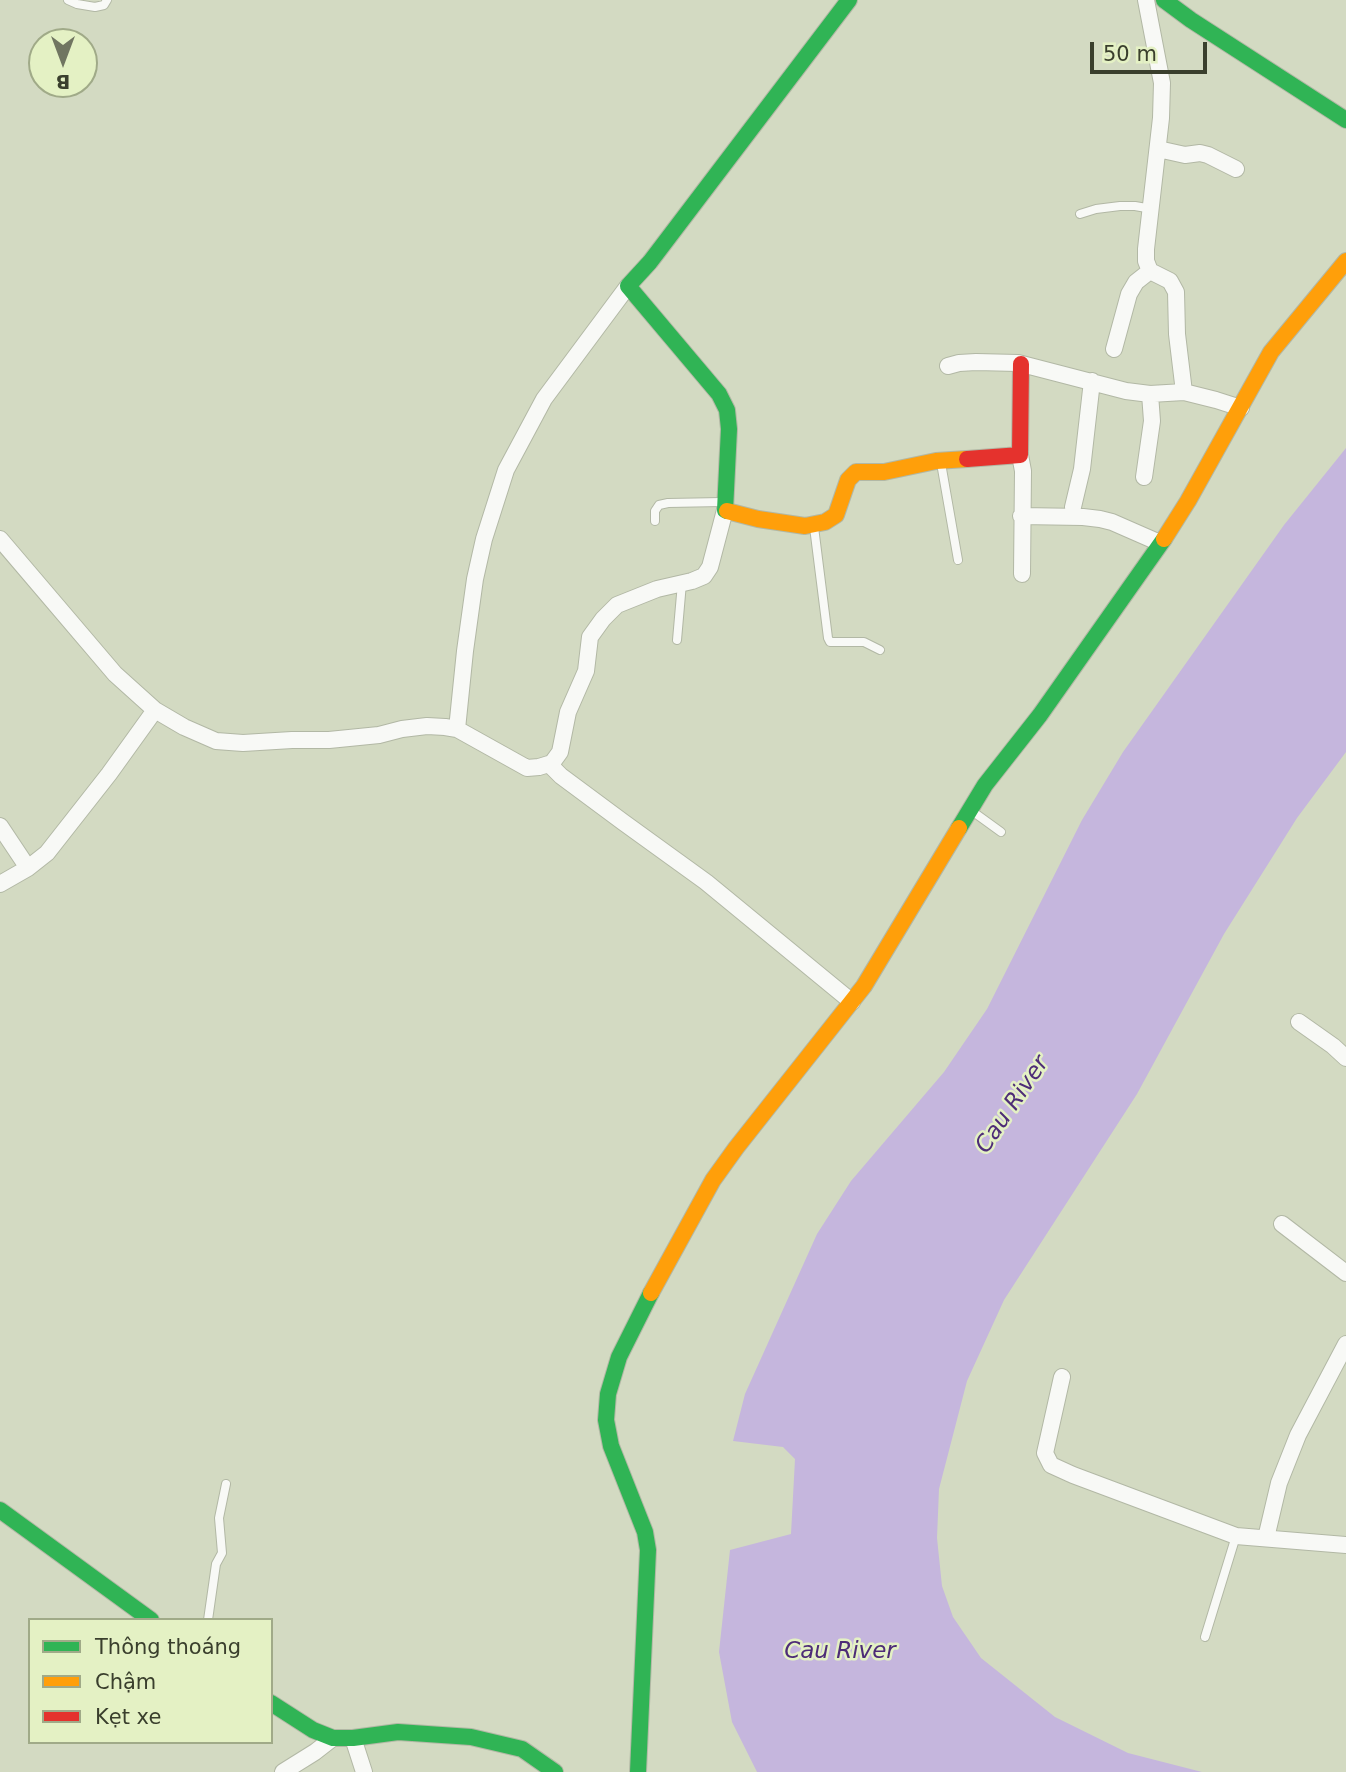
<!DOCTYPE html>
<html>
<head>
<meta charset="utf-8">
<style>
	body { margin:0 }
	#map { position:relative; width:1346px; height:1772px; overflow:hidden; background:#d3dac2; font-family:"DejaVu Sans",sans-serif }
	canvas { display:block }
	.legend { position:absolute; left:28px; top:1618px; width:245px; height:126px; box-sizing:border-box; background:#e4f1c4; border:2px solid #a0aa88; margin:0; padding:9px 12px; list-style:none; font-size:21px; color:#3a3f2d }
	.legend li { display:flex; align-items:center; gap:14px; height:35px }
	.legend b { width:35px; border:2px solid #a0aa88 }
	.north { position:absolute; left:28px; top:28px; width:70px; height:70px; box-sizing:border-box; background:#e4f1c4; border:2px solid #a0aa88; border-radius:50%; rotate:180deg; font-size:19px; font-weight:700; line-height:28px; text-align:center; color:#3a3f2d }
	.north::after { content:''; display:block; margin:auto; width:24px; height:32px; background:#707561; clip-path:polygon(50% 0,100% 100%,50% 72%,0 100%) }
	.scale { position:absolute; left:1090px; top:42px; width:117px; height:32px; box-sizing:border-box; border:4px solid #3a3f2d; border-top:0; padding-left:9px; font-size:21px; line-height:24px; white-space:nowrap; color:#3a3f2d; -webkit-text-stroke:5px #e4f1c4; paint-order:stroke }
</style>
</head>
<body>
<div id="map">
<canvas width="1346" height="1772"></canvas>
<ul class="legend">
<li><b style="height:9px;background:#30b455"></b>Thông thoáng</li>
<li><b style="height:9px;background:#ff9f0a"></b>Chậm</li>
<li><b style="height:9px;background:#e5322d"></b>Kẹt xe</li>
</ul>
<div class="north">B</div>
<div class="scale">50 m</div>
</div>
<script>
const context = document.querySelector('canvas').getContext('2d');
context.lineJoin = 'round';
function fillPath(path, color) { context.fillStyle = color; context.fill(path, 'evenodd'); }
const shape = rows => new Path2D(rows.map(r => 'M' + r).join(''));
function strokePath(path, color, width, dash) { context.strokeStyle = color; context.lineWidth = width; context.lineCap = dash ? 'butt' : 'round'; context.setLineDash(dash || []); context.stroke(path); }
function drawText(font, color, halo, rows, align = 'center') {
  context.font = font + ' "DejaVu Sans",sans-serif'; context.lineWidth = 5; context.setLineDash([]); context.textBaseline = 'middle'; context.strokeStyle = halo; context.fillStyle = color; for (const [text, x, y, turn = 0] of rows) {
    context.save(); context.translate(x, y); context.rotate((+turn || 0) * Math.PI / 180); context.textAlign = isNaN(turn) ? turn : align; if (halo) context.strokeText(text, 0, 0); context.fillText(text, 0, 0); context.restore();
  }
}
const water = shape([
	[1346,448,1346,752,1297,818,1224,934,1137,1094,1004,1300,967,1381,939,1489,937,1538,942,1586,953,1617,981,1658,1055,1717,1128,1753,1202,1772,757,1772,732,1722,719,1652,730,1550,791,1534,795,1459,783,1447,733,1441,745,1394,817,1234,851,1181,944,1072,987,1009,1082,820,1123,752,1284,525]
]);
const lane = shape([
	[68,0,77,4,95,7,104,5,107,0],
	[1080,214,1096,209,1120,206,1135,206,1152,209],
	[941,463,958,560],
	[655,521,655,511,659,505,668,503,722,502],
	[814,527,828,638,830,642,864,642,880,650],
	[677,640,682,583],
	[972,811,1001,832],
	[208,1620,216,1564,222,1553,219,1518,226,1484],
	[1205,1637,1236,1536]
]);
const street = shape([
	[1146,0,1162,83,1161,118,1146,249,1146,261,1150,271,1170,281,1176,292,1177,334,1184,392],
	[1158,149,1185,155,1200,153,1208,155,1236,169],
	[1114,349,1129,294,1136,282,1150,271],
	[948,366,959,363,976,362,1018,363,1126,391,1150,394,1184,392,1216,400,1241,408],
	[1020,455,1023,471,1022,574],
	[1144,477,1152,421,1150,394],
	[1073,507,1082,469,1092,381],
	[1021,516,1083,517,1100,519,1112,522,1160,543],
	[0,539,115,674,155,710,184,727,216,741,243,743,292,740,329,740,379,735,402,729,427,726,445,727,457,729,527,768,539,767,552,763,560,752,568,712,586,671,590,637,603,619,617,605,657,589,692,581,704,576,710,567,725,510],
	[457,729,465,651,475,579,484,539,506,470,544,399,628,286],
	[549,764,561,776,623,822,706,882,852,1002],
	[0,826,28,868],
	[0,884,28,868,47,853,109,774,155,710],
	[1299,1022,1333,1046,1346,1058],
	[1282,1224,1346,1273],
	[1062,1377,1045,1453,1051,1465,1073,1475,1236,1536,1346,1545],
	[1266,1538,1279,1483,1298,1435,1346,1344],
	[353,1738,364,1772],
	[283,1772,315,1752,333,1738]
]);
const fast = shape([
	[1164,0,1191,20,1346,120],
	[727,511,725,510,729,429,727,410,719,394,628,286,650,262,849,0],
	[959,828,985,785,1040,715,1164,539],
	[0,1510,151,1620],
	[271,1703,313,1730,333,1738,353,1738,398,1732,471,1737,522,1749,555,1772],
	[638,1772,648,1550,645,1532,611,1446,606,1420,608,1394,619,1357,651,1293]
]);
const slow = shape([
	[727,511,758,519,805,526,825,522,836,515,848,480,856,472,884,472,936,461,967,459],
	[1164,539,1188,501,1271,352,1346,261],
	[651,1293,713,1180,736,1148,864,986,959,828]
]);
const jam = shape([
	[967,459,1020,455,1021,364]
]);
const waterNames = [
	["Cau River",1013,1105,-56],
	["Cau River",840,1652]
];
fillPath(water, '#c5b6dd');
strokePath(lane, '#b2b8a5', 10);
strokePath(street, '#b2b8a5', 18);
strokePath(fast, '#b2b8a5', 18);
strokePath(slow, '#b2b8a5', 18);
strokePath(jam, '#b2b8a5', 18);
strokePath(lane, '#f8f9f6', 8);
strokePath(street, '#f8f9f6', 16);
strokePath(fast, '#30b455', 16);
strokePath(slow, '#ff9f0a', 16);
strokePath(jam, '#e5322d', 16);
drawText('italic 23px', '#4d2c77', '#e4f1c4', waterNames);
</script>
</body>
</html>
